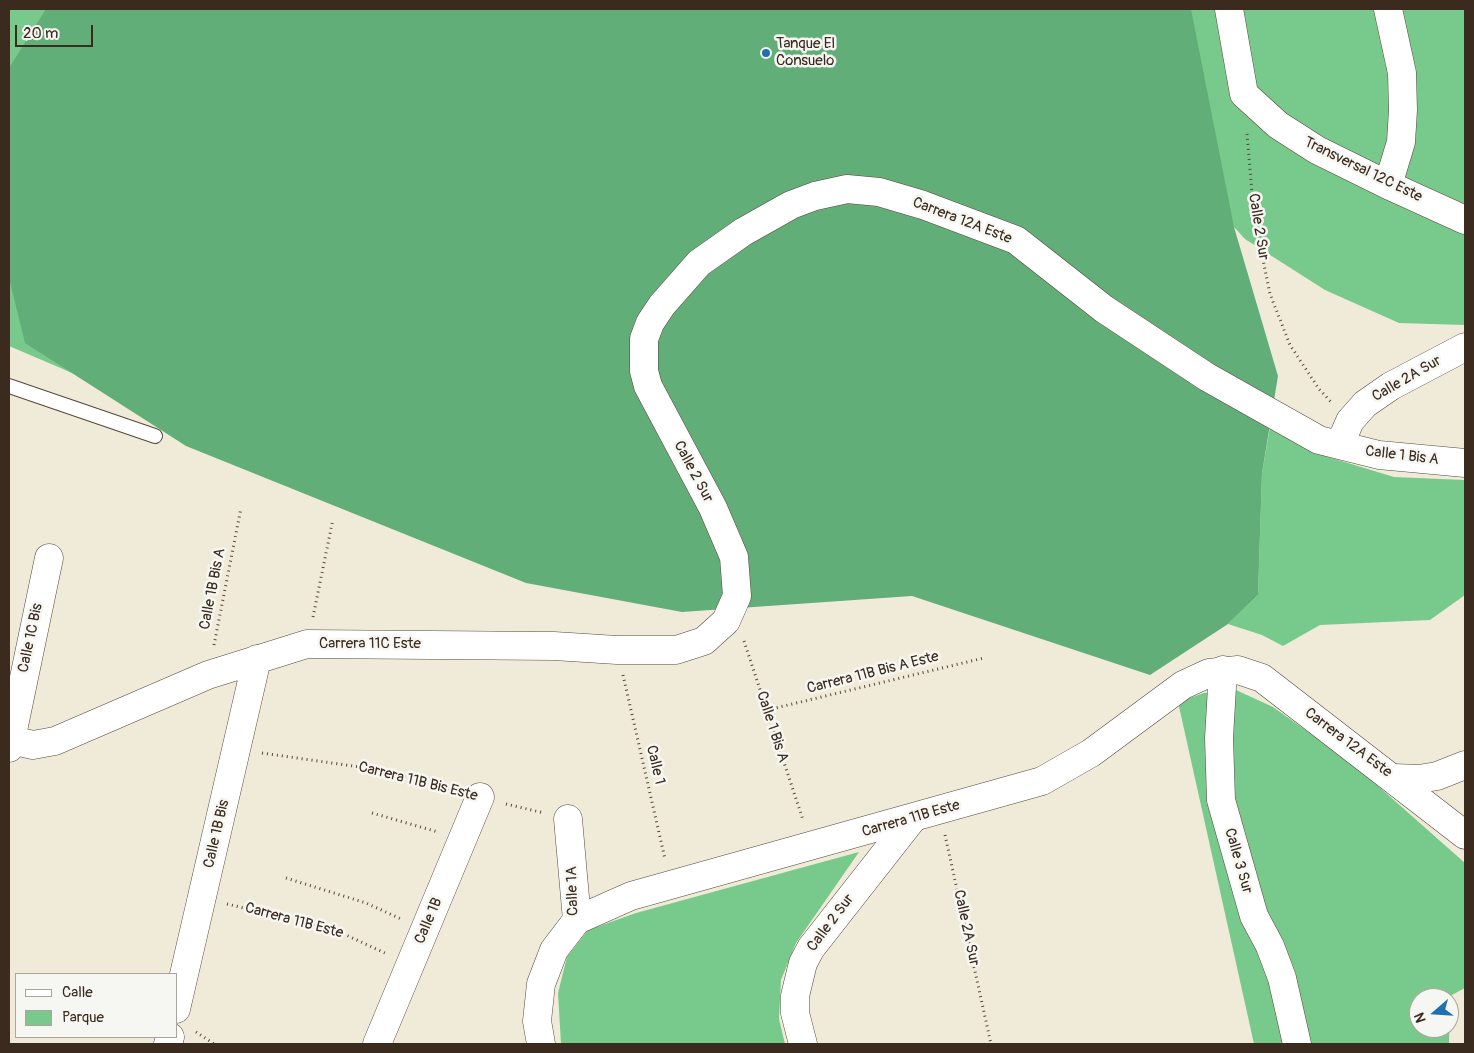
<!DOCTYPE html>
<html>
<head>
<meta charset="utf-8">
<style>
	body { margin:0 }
	#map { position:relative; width:1474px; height:1053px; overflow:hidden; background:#f0ebd9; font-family:Pangolin,sans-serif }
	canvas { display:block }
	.frame { position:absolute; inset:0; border:10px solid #3b2a1e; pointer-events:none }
	.legend { position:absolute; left:15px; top:973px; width:162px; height:65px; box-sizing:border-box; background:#f6f6f2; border:1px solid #aba49d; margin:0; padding:6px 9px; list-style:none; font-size:15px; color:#3b2a1e }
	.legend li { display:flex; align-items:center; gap:10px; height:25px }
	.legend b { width:25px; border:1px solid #aba49d }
	.north { position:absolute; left:1409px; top:988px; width:50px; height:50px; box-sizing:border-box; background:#f6f6f2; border:1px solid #aba49d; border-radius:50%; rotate:251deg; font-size:14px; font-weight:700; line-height:20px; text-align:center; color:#3b2a1e }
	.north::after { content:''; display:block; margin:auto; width:18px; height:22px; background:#1f6fb2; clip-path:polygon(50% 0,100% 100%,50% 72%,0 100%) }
	.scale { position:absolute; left:15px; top:25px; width:78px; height:22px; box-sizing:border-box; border:2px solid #3b2a1e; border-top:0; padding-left:6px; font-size:15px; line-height:18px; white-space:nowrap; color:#3b2a1e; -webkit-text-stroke:4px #f6f6f2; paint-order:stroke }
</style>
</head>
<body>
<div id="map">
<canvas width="1474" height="1053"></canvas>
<div class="frame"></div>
<ul class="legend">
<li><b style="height:6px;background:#fff"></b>Calle</li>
<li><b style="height:14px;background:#78ca8c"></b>Parque</li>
</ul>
<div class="north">N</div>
<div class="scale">20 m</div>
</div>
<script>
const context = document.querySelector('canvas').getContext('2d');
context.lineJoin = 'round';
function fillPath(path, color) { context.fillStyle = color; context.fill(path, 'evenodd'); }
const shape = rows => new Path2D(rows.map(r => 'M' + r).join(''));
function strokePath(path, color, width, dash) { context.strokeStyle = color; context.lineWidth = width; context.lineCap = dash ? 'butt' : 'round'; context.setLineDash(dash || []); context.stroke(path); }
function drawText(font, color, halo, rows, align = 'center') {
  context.font = font + ' Pangolin,sans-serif'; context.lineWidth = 5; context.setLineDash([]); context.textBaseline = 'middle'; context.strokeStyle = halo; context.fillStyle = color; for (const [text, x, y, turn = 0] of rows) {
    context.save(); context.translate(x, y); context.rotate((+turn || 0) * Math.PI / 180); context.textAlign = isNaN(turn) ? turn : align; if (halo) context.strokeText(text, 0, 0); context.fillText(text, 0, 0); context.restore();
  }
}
const green = shape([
	[9,9,1465,9,1465,325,1399,323,1325,290,1245,239,1198,188,290,466,9,346],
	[1271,421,1325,456,1394,477,1465,480,1465,595,1430,620,1320,625,1283,646,1262,635,1228,624,1258,595,1262,473],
	[1236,690,1273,707,1352,763,1465,863,1465,988,1450,996,1449,1044,1254,1044,1178,702,1204,693],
	[1419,998,1449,998,1449,1028,1419,1028],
	[859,852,796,943,781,980,779,1019,785,1044,561,1044,558,993,567,957,588,930,636,913]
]);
const forest = shape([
	[46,9,1191,9,1234,227,1278,376,1262,473,1258,595,1228,624,1150,675,912,596,682,612,526,583,186,446,25,343,9,278,9,68]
]);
const path = shape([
	[1247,134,1254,216,1270,294,1290,345,1319,389,1332,403],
	[313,617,333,519],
	[744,641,803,820],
	[214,645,241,508],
	[623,675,665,859],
	[767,710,984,658],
	[262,753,381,770,454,790],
	[506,804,544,813],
	[372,813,438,832],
	[945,835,991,1044],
	[286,878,366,903,401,919],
	[227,904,333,929,387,954],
	[196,1032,214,1044]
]);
const service = shape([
	[9,386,155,436]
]);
const minor = shape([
	[1229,9,1244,94,1278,125,1317,150,1388,185,1465,220],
	[1388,9,1402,73,1403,110,1401,142,1388,185],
	[1340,444,1350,421,1365,404,1391,386,1465,347],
	[49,558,11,740,33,745,55,741,208,675,307,644,554,646,617,650,676,650,704,641,726,621,737,596,734,557,713,508,648,386,644,371,644,339,650,323,662,305,699,263,743,232,791,205,815,196,847,189,879,192,923,205,1016,240,1104,309,1207,377,1319,440,1379,455,1465,463],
	[1223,670,1219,738,1221,800,1254,916,1270,946,1282,978,1297,1044],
	[1394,778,1419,779,1437,776,1465,765],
	[568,819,577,920],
	[176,1009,257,659],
	[168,1044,170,1037],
	[377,1044,480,797],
	[803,1044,795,1013,795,996,803,963,811,948,913,818]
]);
const tertiary = shape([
	[9,738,11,740,9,748],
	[541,1044,537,1021,541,984,554,950,577,920,631,896,1042,781,1091,753,1183,685,1209,673,1238,670,1262,678,1465,835]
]);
const markers = [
	[766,53,5,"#1f6fb2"]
];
const poiNames = [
	["Tanque El",776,44],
	["Consuelo",776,61]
];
const streetNames = [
	["Transversal 12C Este",1363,170,26],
	["Carrera 12A Este",962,221,21],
	["Calle 2 Sur",1258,227,81],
	["Calle 2A Sur",1407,379,-30],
	["Calle 1 Bis A",1402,456,7],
	["Calle 2 Sur",693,472,62],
	["Calle 1B Bis A",213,589,-79],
	["Calle 1C Bis",31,638,-78],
	["Carrera 11C Este",370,644],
	["Carrera 11B Bis A Este",873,673,-14],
	["Calle 1 Bis A",772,727,72],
	["Carrera 12A Este",1348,743,37],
	["Calle 1",655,765,77],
	["Carrera 11B Bis Este",418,782,14],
	["Carrera 11B Este",911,819,-16],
	["Calle 1B Bis",217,834,-77],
	["Calle 3 Sur",1238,861,74],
	["Calle 1A",573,891,-92],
	["Carrera 11B Este",294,921,15],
	["Calle 1B",429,921,-67],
	["Calle 2 Sur",831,923,-53],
	["Calle 2A Sur",966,928,78]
];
fillPath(green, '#78ca8c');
fillPath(forest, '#62ae78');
strokePath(service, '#56473a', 16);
strokePath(minor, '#56473a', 29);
strokePath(tertiary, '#56473a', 29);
strokePath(path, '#56473a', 3, [1, 4]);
strokePath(service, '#fff', 14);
strokePath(minor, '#fff', 28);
strokePath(tertiary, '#fff', 28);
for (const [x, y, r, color] of markers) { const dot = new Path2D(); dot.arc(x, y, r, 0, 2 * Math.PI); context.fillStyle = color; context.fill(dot); strokePath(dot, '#f6f6f2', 2); }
drawText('15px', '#3b2a1e', '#f6f6f2', poiNames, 'left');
drawText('15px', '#3b2a1e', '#f6f6f2', streetNames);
</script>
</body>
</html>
